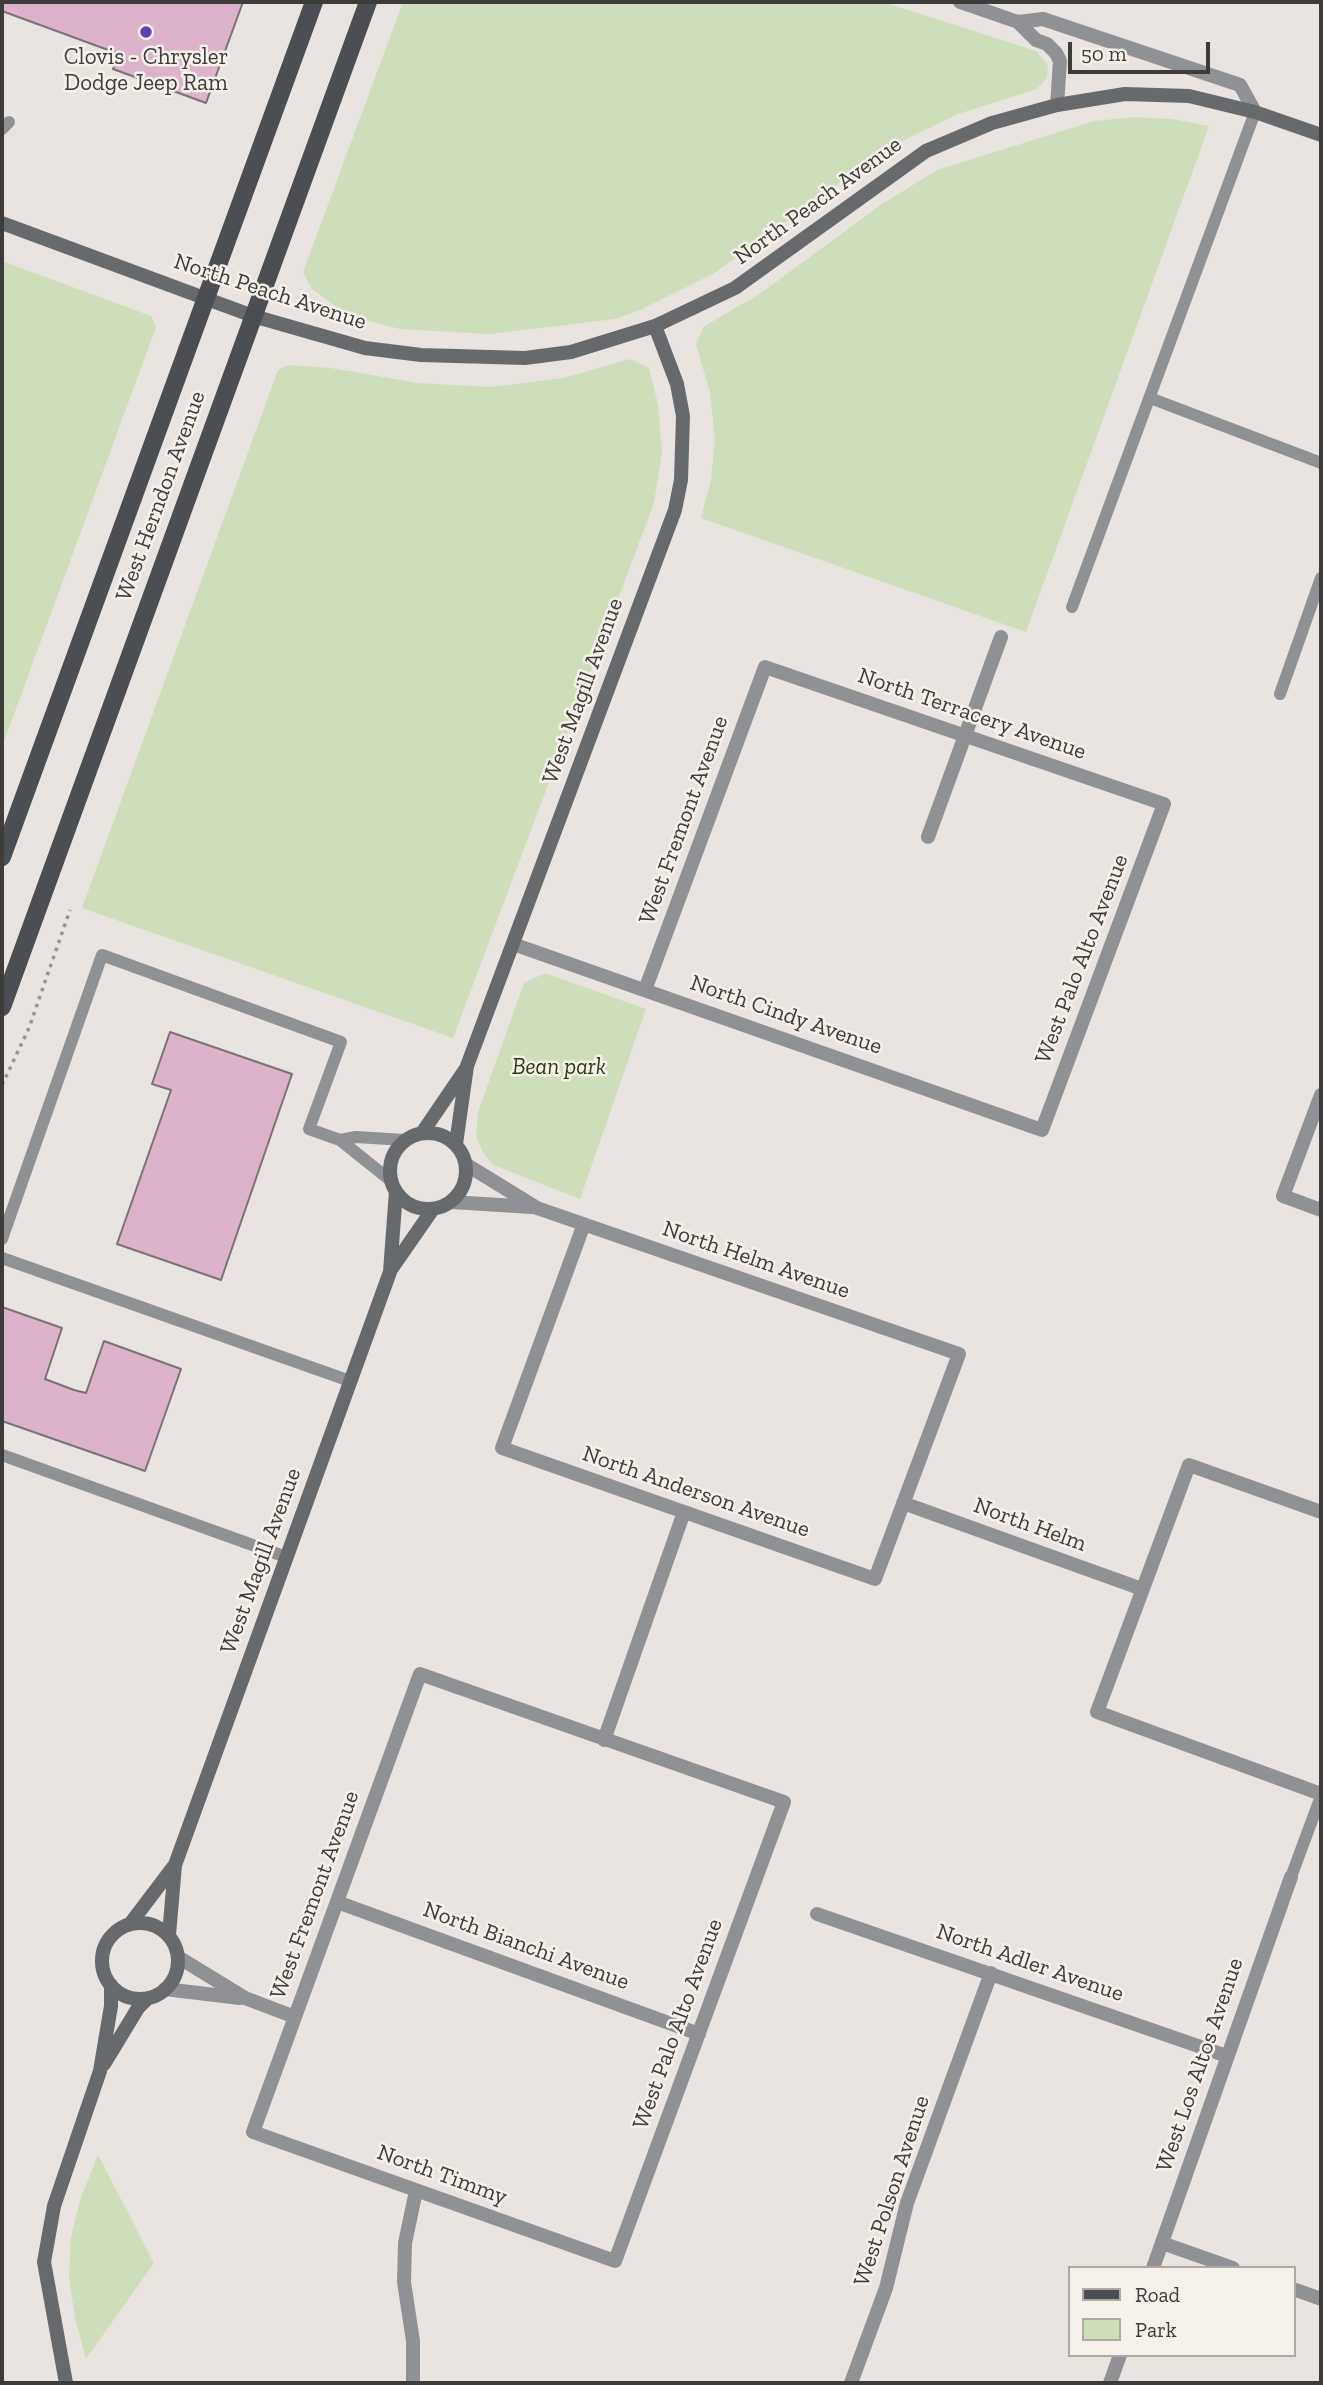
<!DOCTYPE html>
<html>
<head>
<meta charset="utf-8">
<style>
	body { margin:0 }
	#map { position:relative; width:1323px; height:2385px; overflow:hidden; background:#e9e4df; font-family:"Zilla Slab",serif }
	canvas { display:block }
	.frame { position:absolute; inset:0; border:4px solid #3e3c3a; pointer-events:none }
	.legend { position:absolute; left:1068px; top:2266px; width:228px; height:91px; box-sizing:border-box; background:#f7f1ec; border:2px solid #ada9a5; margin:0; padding:9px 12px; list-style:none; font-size:21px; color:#3e3c3a }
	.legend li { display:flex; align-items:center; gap:14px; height:35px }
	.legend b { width:35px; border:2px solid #ada9a5 }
	.scale { position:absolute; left:1068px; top:42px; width:142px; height:32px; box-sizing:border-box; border:4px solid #3e3c3a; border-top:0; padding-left:9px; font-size:21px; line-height:24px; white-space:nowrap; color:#3e3c3a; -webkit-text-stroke:5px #f7f1ec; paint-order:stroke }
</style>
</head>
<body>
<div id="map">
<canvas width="1323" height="2385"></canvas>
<div class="frame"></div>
<ul class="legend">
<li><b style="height:9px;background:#4b4e52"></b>Road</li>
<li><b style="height:19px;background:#cedebb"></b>Park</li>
</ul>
<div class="scale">50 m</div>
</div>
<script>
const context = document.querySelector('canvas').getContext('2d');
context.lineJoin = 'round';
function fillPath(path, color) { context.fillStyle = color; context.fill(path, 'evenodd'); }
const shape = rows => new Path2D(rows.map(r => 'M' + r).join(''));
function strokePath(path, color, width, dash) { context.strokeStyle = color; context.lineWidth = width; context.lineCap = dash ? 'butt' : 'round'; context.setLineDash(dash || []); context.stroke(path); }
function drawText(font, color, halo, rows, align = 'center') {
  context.font = font + ' "Zilla Slab",serif'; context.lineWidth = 5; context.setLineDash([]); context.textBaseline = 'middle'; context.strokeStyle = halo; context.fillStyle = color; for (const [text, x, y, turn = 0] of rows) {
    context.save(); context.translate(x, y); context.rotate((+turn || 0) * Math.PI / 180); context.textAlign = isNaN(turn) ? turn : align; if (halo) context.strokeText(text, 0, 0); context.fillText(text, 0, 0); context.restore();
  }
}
const green = shape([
	[403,2,883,2,1036,51,1048,65,1047,78,1037,89,958,114,906,139,855,172,713,274,640,310,615,319,490,334,400,329,364,320,335,306,311,288,303,272],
	[1135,117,1172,119,1209,126,1026,632,701,518,711,480,715,440,710,392,696,345,703,327,761,293,879,206,937,170,1094,121],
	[2,261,151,316,156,327,2,747],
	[630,359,649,368,658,404,662,452,654,503,453,1038,82,908,278,370,288,365,331,368,418,383,491,387,564,378],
	[545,973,646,1009,580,1199,493,1165,484,1154,476,1136,478,1112,524,983],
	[98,2155,154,2263,86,2359,75,2318,69,2277,71,2237,80,2200]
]);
const building = shape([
	[2,2,243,2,206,103,113,69,119,54,2,11,2,2],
	[170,1032,292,1074,221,1280,117,1244,171,1090,152,1084,170,1032],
	[2,1307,62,1328,45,1379,74,1390,86,1393,104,1341,181,1369,145,1471,2,1421,2,1307]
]);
const path = shape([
	[2,1085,29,1028,70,910]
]);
const lane = shape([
	[2,129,9,122],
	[1150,398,1321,463],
	[1072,607,1255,112],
	[1280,694,1321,578],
	[340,1140,356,1137,405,1140],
	[2,1239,102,955,341,1042,309,1129,340,1140,390,1180],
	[2,1258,350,1381],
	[2,1455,286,1557],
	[1291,1877,1321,1796]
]);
const street = shape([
	[960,2,1018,22,1043,19,1240,85,1255,112],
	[1018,22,1036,40,1047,44,1056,53,1060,61,1057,105],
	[928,837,1001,637],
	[513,944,1042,1130,1164,804,765,667,645,990],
	[1321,1095,1283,1196,1321,1210],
	[467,1165,537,1208,959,1354,875,1579,502,1448,584,1224],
	[451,1202,532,1207],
	[903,1503,1142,1589],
	[1321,1512,1189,1465,1097,1712,1321,1794],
	[420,1674,784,1802,615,2261,253,2132,420,1674],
	[604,1740,684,1512],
	[337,1902,699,2034],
	[817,1914,1227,2056],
	[178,1957,245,1998,295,2017],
	[165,1989,240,1998],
	[1162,2243,1233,2268],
	[1153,2268,1291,1877],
	[1293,2289,1321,2299],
	[413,2383,413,2341,404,2282,405,2243,416,2191],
	[851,2383,886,2288,907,2203,991,1973],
	[1110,2383,1120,2355]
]);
const secondary = shape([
	[2,223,253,316,365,348,421,355,525,358,571,352,655,326,735,288,926,151,992,123,1057,105,1125,94,1189,96,1255,112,1321,135],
	'390 1171a38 38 0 1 1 76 0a38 38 0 1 1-76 0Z',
	[422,1133,467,1067],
	[456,1144,467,1066,675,510,681,480,683,416,677,384,655,326],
	[390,1271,433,1209],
	'102 1961a38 38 0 1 1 76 0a38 38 0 1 1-76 0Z',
	[130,1924,174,1866],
	[169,1935,175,1865,390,1272,396,1191],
	[104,2064,138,2008,148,1998],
	[66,2383,44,2262,54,2206,100,2071,111,2006,111,1985]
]);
const primary = shape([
	[2,857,314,2],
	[2,1007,368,2]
]);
const markers = [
	[146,32,7,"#603eb6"]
];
const poiNames = [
	["Clovis - Chrysler",146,57],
	["Dodge Jeep Ram",146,83]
];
const streetNames = [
	["North Peach Avenue",818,201,-36],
	["North Peach Avenue",270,292,18],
	["West Herndon Avenue",161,496,-70],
	["West Magill Avenue",583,691,-70],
	["North Terracery Avenue",972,714,19],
	["West Fremont Avenue",684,820,-70],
	["West Palo Alto Avenue",1082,959,-69],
	["North Cindy Avenue",786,1015,19],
	["North Helm Avenue",756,1260,19],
	["North Anderson Avenue",696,1492,19],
	["North Helm",1030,1525,20],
	["West Magill Avenue",261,1561,-70],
	["West Fremont Avenue",315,1895,-70],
	["North Bianchi Avenue",526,1946,20],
	["North Adler Avenue",1030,1963,19],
	["West Palo Alto Avenue",678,2024,-70],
	["West Los Altos Avenue",1200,2065,-71],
	["North Timmy",442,2175,20],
	["West Polson Avenue",892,2191,-72]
];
const parkNames = [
	["Bean park",559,1067]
];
fillPath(green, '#cedebb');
fillPath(building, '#ddb2cb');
strokePath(building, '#797377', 2);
strokePath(path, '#989491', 3.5, [3.5, 5]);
strokePath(lane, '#909194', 12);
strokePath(street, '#909194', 14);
strokePath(secondary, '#676a6d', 14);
strokePath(primary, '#4b4e52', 18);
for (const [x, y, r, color] of markers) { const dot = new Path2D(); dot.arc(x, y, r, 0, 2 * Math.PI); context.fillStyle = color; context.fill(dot); strokePath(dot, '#f7f1ec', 2.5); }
drawText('23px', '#3e3c3a', '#f7f1ec', poiNames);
drawText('23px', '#3e3c3a', '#f7f1ec', streetNames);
drawText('italic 23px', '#2b3c0e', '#f7f1ec', parkNames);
</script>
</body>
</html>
